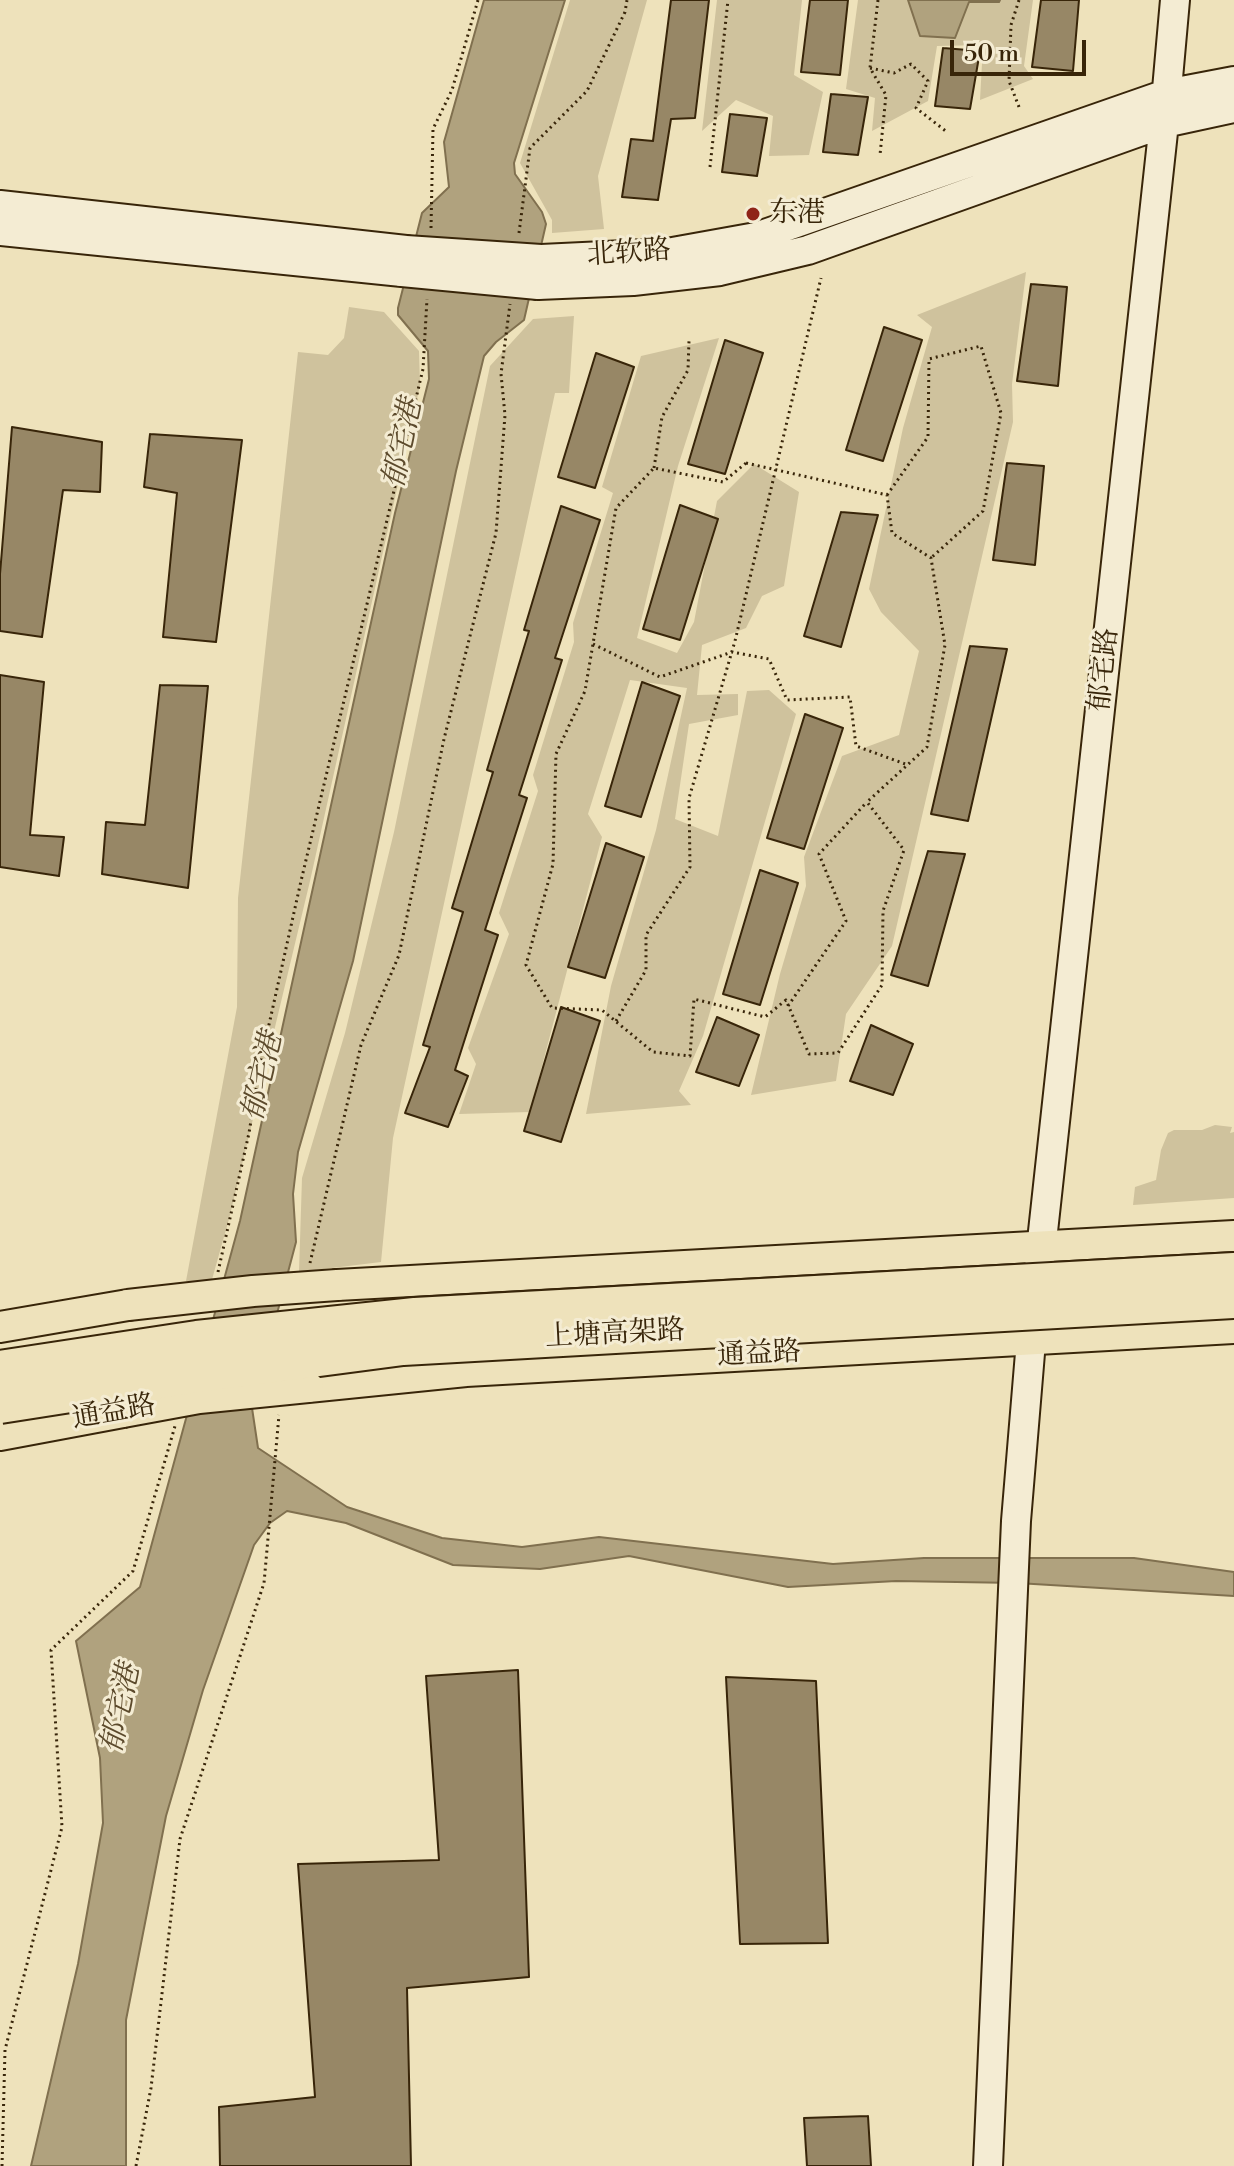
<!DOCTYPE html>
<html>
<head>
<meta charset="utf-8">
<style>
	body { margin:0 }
	#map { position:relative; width:1234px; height:2166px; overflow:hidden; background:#eee2bb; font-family:"Libre Bodoni",serif }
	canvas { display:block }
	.scale { position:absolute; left:950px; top:40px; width:136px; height:36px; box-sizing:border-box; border:4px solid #382509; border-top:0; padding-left:10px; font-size:24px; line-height:28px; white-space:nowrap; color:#382509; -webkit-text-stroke:6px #f4ecd3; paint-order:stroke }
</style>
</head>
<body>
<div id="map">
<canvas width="1234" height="2166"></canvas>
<div class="scale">50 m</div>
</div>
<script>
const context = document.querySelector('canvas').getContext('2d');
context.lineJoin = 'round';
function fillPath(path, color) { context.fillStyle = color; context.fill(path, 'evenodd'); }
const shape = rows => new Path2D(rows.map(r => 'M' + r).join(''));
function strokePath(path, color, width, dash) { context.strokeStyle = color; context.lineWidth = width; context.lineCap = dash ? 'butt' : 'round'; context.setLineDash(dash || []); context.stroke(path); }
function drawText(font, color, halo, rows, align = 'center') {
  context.font = font + ' "Libre Bodoni","Noto Serif SC",serif'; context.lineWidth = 6; context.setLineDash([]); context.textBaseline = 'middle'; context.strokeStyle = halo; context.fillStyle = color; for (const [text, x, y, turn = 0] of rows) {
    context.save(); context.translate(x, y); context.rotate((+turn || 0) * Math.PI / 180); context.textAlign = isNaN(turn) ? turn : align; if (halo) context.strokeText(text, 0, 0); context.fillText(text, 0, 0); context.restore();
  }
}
const green = shape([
	[570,0,647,0,598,176,604,229,552,233,552,220,520,163],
	[717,0,802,0,794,75,823,92,809,155,769,156,773,116,736,100,702,131],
	[858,0,1033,0,1024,66,1033,79,980,100,983,45,937,46,928,101,872,131,875,98,846,89],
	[1026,272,1012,384,1013,422,892,946,846,1014,836,1081,751,1095,780,974,806,886,804,857,842,756,899,735,919,651,881,612,869,589,903,428,932,327,917,315],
	[349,307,384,312,419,351,420,385,310,881,229,1219,211,1283,186,1281,237,1007,238,898,298,352,328,355,344,338],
	[574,316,569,393,555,393,393,1138,381,1262,299,1272,302,1178,345,1033,394,832,490,366,533,319],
	[719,338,678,466,637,638,677,653,694,622,717,501,754,464,799,492,784,586,762,596,746,628,702,645,697,695,738,694,738,715,689,724,675,819,718,836,747,691,769,690,796,714,703,1036,679,1091,691,1105,586,1114,611,986,656,830,687,688,630,680,588,814,602,837,530,1112,459,1114,476,1064,468,1048,509,934,499,913,538,791,533,775,574,642,573,623,613,493,602,487,641,356],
	[1215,1125,1232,1127,1230,1133,1234,1132,1234,1198,1133,1205,1135,1187,1156,1180,1161,1150,1168,1133,1174,1130,1202,1130]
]);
const water = shape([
	[484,0,565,0,514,163,515,174,542,212,546,224,524,320,496,342,484,356,456,471,353,961,298,1152,293,1194,296,1242,252,1408,258,1448,347,1507,442,1538,522,1547,599,1537,833,1564,924,1558,1134,1558,1234,1572,1234,1596,1017,1583,896,1581,788,1587,629,1556,540,1569,453,1565,346,1523,287,1511,270,1523,254,1545,203,1690,166,1816,126,2020,126,2166,31,2166,78,1964,103,1823,100,1758,76,1641,140,1587,240,1221,395,513,429,379,428,351,398,315,398,308,422,213,449,187,444,142,484,0],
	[908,0,1000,0,999,2,969,2,955,38,920,36,908,0]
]);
const building = shape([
	[671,0,709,0,695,118,671,119,658,200,622,197,631,139,653,141,671,0],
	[810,0,848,0,840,75,801,72,810,0],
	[1041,0,1079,0,1073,71,1032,67,1041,0],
	[943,48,980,51,970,109,935,106,943,48],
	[831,94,868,97,858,155,823,152,831,94],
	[730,114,767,118,757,176,722,172,730,114],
	[1031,284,1067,287,1058,386,1017,381,1031,284],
	[884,327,922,340,883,461,846,450,884,327],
	[725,340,763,353,725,474,688,464,725,340],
	[596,353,634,367,595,488,558,477,596,353],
	[12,427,102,442,100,492,63,490,42,637,0,631,0,574,12,427],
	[150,434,242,440,216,642,163,637,177,493,144,487,150,434],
	[1007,463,1044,466,1035,565,993,560,1007,463],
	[680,505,718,519,680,640,643,629,680,505],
	[561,506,600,520,555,658,562,660,519,795,527,798,485,930,498,935,455,1070,468,1076,448,1127,405,1113,430,1047,423,1045,463,912,452,908,493,772,487,770,529,631,524,630,561,506],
	[841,512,878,515,841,647,804,636,841,512],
	[970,646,1007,649,968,821,931,814,970,646],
	[0,675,44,682,30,835,64,837,59,876,0,867,0,675],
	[642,682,680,696,641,817,605,806,642,682],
	[160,685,208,686,188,888,102,874,106,822,145,825,160,685],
	[805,714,843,728,804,849,767,838,805,714],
	[606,843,644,857,605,978,568,967,606,843],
	[928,851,965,854,928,986,891,975,928,851],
	[760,870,798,883,760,1005,723,994,760,870],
	[561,1007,600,1021,561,1142,524,1131,561,1007],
	[717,1017,759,1035,739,1086,696,1072,717,1017],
	[871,1025,913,1044,893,1095,850,1081,871,1025],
	[518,1670,529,1977,407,1988,411,2166,220,2166,219,2107,315,2097,298,1864,439,1860,426,1676,518,1670],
	[726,1677,816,1681,828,1943,740,1944,726,1677],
	[868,2116,871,2166,807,2166,804,2118,868,2116]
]);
const path = shape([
	[878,0,870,68,886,95,880,155],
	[870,68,894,73,911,64,928,81,916,108,947,132],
	[1019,107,1009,81,1011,25,1019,0],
	[710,167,728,0],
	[431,228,433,129,452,90,478,0],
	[519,233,530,148,587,91,625,12,627,0],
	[746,463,887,495,892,533,931,558,945,645,927,747,867,802,904,850,883,911,882,985,838,1053,809,1054,786,1000,765,1017,694,999,690,1056,653,1052,602,1010,552,1008,526,965,553,864,556,754,585,691,616,508,654,468,723,482,746,463],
	[654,468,662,417,688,370,689,341],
	[887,495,928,437,929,359,981,346,1001,413,983,511,932,557],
	[593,644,660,677,732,652,769,659,787,700,850,697,856,746,908,765],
	[788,1006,846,921,819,854,866,803],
	[616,1021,646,970,646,935,690,867,689,798,735,641,821,278],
	[310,1263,361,1045,399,955,444,739,496,533,505,415,501,374,510,304],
	[218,1272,249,1133,260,1065,301,881,423,369,427,299],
	[2,2166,5,2050,62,1827,51,1650,133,1571,175,1426],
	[136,2166,151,2088,180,1839,264,1583,279,1415]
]);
const secondary = shape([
	[0,205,406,250],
	[0,231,402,272],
	[541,259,667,253,756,237,1166,94,1234,81],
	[538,285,633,281,720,271,808,250,1164,123,1234,108],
	[1039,1268,1164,123,1175,0],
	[988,2166,1016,1521,1033,1317]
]);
const primary = shape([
	[337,1285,1234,1236],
	[0,1327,128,1305],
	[308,1387,466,1371,1234,1328],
	[0,1435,123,1412]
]);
const secondaryBridge = shape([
	[406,250,541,259],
	[402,272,538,285]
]);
const primaryBridge = shape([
	[128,1305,253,1291,337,1285],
	[123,1412,199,1398,308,1387]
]);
const highwayBridge = shape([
	[0,1369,197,1339,415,1316,1234,1271],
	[0,1405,198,1374,403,1347,1234,1300]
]);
const markers = [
	[753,214,8,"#8f2418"]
];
const poiNames = [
	["东港",769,214]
];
const streetNames = [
	["北软路",629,254,-4],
	["郁宅路",1105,670,-84],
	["上塘高架路",615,1335,-3],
	["通益路",759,1355,-3],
	["通益路",114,1413,-10]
];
const waterNames = [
	["郁宅港",404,444,-78],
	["郁宅港",264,1077,-77],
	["郁宅港",122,1709,-78]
];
fillPath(green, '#cfc29d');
fillPath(water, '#b0a27e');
strokePath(water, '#80704f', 2);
fillPath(building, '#978766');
strokePath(building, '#382509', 2);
strokePath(secondary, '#382509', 32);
strokePath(primary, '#382509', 34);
strokePath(path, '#382509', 3, [2, 4]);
strokePath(secondary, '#f4ecd3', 28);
strokePath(primary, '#eee2bb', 30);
strokePath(secondaryBridge, '#382509', 32, []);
strokePath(primaryBridge, '#382509', 34, []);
strokePath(highwayBridge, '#382509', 40, []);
strokePath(secondaryBridge, '#f4ecd3', 28);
strokePath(primaryBridge, '#eee2bb', 30);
strokePath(highwayBridge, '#eee2bb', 36);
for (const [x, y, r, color] of markers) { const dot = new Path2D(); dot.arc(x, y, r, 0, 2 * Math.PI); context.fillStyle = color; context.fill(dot); strokePath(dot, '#f4ecd3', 3); }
drawText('28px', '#382509', '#f4ecd3', poiNames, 'left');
drawText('28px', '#382509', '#f4ecd3', streetNames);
drawText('italic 30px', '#5c4a2c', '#f4ecd3', waterNames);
</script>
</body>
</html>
